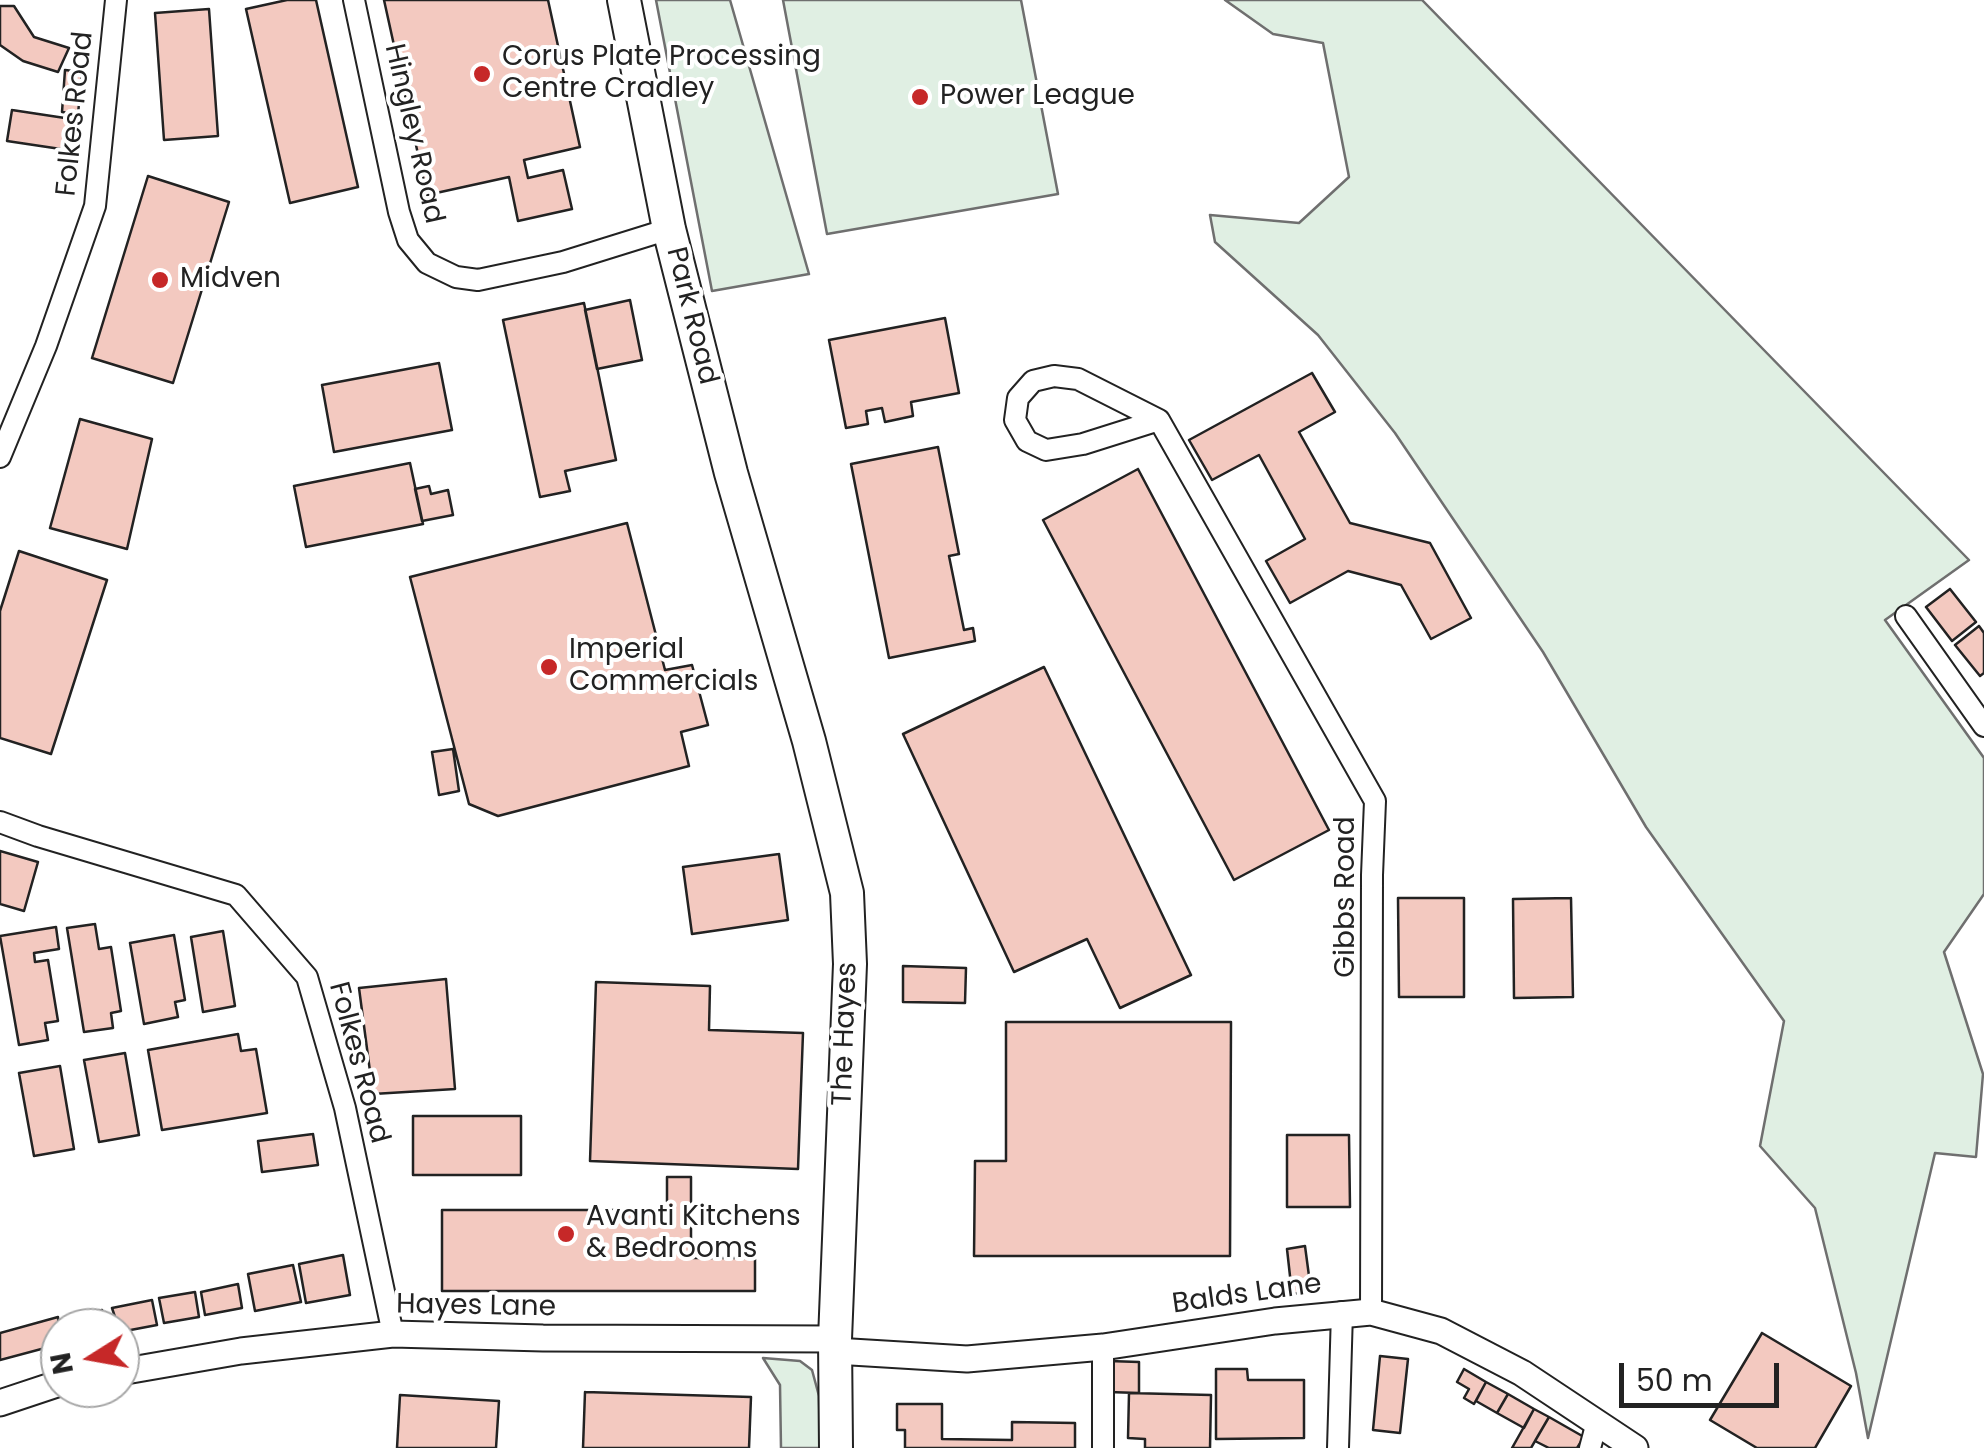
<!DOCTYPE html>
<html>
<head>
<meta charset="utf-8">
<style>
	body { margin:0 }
	#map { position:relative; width:1984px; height:1448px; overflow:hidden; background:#fff; font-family:Poppins,sans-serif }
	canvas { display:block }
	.north { position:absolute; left:40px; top:1308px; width:100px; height:100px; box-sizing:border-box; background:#fff; border:2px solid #a7a7a7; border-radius:50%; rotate:259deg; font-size:28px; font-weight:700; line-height:40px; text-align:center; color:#222 }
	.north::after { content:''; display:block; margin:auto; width:35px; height:45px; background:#c62828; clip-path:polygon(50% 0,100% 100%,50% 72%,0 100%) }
	.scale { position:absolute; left:1619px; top:1363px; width:160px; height:45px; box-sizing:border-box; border:5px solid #222; border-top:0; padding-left:12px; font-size:30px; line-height:35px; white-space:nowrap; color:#222; -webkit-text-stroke:8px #fff; paint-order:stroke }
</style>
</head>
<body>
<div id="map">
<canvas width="1984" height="1448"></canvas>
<div class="north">N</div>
<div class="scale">50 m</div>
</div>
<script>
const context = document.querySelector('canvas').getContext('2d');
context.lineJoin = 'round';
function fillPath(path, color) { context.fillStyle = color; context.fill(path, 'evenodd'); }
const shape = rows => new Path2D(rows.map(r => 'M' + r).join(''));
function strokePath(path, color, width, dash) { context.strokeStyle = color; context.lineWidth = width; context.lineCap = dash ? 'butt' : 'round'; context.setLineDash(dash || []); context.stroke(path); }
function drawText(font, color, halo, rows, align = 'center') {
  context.font = font + ' Poppins,sans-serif'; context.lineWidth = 8; context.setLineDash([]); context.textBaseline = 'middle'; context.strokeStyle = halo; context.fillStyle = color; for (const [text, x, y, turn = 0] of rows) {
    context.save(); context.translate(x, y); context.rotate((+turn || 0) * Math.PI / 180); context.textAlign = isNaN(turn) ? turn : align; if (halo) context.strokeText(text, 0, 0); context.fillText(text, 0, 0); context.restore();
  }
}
const green = shape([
	[656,0,730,0,809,274,712,291,656,0],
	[783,0,1021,0,1058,194,827,234,783,0],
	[1225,0,1422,0,1969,560,1885,620,1984,758,1984,894,1944,952,1983,1074,1976,1157,1935,1153,1868,1438,1856,1373,1815,1208,1760,1146,1784,1021,1646,827,1543,652,1395,433,1318,335,1215,242,1210,215,1299,223,1349,177,1323,43,1273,34,1225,0],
	[763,1358,800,1361,812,1370,819,1396,820,1448,781,1448,780,1385,763,1358]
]);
const building = shape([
	[287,0,316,0,358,187,290,203,246,9,287,0],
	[384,0,548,0,580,147,524,160,528,178,563,170,572,209,518,221,509,177,427,195,384,0],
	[0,6,14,6,34,37,69,48,58,72,23,61,0,45,0,6],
	[209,9,218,136,164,140,155,13,209,9],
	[65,70,82,72,78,114,62,112,65,70],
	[12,110,78,120,74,151,7,141,12,110],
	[148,176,229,202,173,383,92,358,148,176],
	[630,300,642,360,597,369,585,310,630,300],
	[584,303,616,460,565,471,570,491,540,497,503,320,584,303],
	[945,318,959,393,911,402,913,416,885,422,882,408,866,411,868,424,846,428,829,340,945,318],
	[439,363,452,430,334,452,322,385,439,363],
	[1312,373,1335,412,1299,432,1350,523,1430,543,1471,618,1431,639,1401,585,1348,571,1290,603,1266,561,1305,539,1259,455,1212,480,1189,440,1312,373],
	[80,419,152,439,127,549,50,528,80,419],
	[938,447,959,554,949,556,964,630,973,628,975,641,889,658,851,464,938,447],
	[410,463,423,524,306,547,294,486,410,463],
	[1138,469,1329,830,1234,880,1043,520,1138,469],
	[429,486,431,494,448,490,453,515,422,521,415,489,429,486],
	[627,523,665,670,692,665,708,725,681,732,689,766,498,816,469,804,410,577,627,523],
	[19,551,107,580,51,754,0,738,0,611,19,551],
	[1950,589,1976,622,1952,641,1926,607,1950,589],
	[1979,626,1984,633,1984,673,1980,676,1955,645,1979,626],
	[1044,667,1191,975,1120,1008,1087,939,1014,972,903,734,1044,667],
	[453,749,459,791,439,795,432,752,453,749],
	[0,851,38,862,24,911,0,904,0,851],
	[779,854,788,920,692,934,683,867,779,854],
	[1398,898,1464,898,1464,997,1399,997,1398,898],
	[1571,898,1573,997,1514,998,1513,899,1571,898],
	[95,924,99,949,111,947,121,1011,111,1013,113,1028,84,1032,67,928,95,924],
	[56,927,59,949,34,953,35,962,48,960,58,1021,45,1023,48,1040,19,1045,0,936,56,927],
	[223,931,235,1006,203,1012,191,937,223,931],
	[174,935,185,1000,175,1002,178,1017,144,1024,130,943,174,935],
	[903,966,966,968,965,1003,903,1002,903,966],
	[446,979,455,1089,373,1094,359,988,446,979],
	[596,982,710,986,709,1030,803,1033,798,1169,590,1161,596,982],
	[1006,1022,1231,1022,1230,1256,974,1256,975,1161,1006,1161,1006,1022],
	[238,1034,241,1051,256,1049,267,1113,162,1130,148,1050,238,1034],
	[125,1053,139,1135,99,1142,84,1060,125,1053],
	[60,1066,74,1149,34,1156,19,1073,60,1066],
	[413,1116,521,1116,521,1175,413,1175,413,1116],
	[313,1134,318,1165,262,1172,258,1141,313,1134],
	[1287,1135,1349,1135,1350,1207,1287,1207,1287,1135],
	[667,1177,691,1177,691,1258,755,1258,755,1291,442,1291,442,1210,667,1210,667,1177],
	[1305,1246,1311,1291,1292,1294,1287,1249,1305,1246],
	[343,1255,350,1295,306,1303,299,1264,343,1255],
	[293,1265,301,1302,255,1311,248,1274,293,1265],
	[238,1284,242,1308,205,1315,201,1292,238,1284],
	[195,1292,199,1317,164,1323,159,1298,195,1292],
	[152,1300,157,1325,120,1332,112,1308,152,1300],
	[102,1310,106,1328,66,1328,64,1320,102,1310],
	[58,1317,60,1344,0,1360,0,1333,58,1317],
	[1762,1333,1851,1386,1815,1448,1757,1448,1710,1420,1762,1333],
	[1380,1356,1408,1359,1400,1433,1373,1430,1380,1356],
	[1109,1361,1139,1362,1139,1393,1108,1392,1109,1361],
	[1216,1369,1247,1369,1248,1380,1304,1380,1304,1438,1216,1439,1216,1369],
	[1464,1369,1486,1382,1474,1404,1464,1398,1469,1389,1457,1382,1464,1369],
	[1486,1382,1508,1394,1497,1413,1476,1401,1486,1382],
	[585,1392,751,1397,749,1448,583,1448,585,1392],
	[1129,1393,1211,1395,1210,1448,1145,1448,1145,1439,1128,1438,1129,1393],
	[1508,1394,1534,1409,1524,1428,1497,1413,1508,1394],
	[400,1395,499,1401,496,1448,397,1448,400,1395],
	[897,1404,942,1404,942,1439,1012,1440,1012,1422,1075,1423,1075,1448,905,1448,905,1430,897,1430,897,1404],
	[1534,1409,1549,1417,1531,1448,1512,1448,1534,1409],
	[1549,1417,1584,1437,1577,1448,1549,1448,1535,1441,1549,1417]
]);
const minor = shape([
	[354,0,399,212,408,240,427,263,456,277,478,280,563,262,669,229],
	[1159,420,1078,379,1054,376,1033,381,1018,398,1015,420,1027,441,1046,450,1083,444,1159,420,1375,801,1372,875,1371,1312],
	[0,457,46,346,95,206,116,0],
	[1906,616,1984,726],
	[0,822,38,836,236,895,307,977,345,1108,393,1334],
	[1103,1448,1103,1347],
	[1338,1448,1342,1312],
	[1590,1448,1597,1422]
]);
const tertiary = shape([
	[835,1351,967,1359,1103,1347,1275,1321,1371,1312,1441,1331,1522,1373,1635,1448],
	[120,1372,241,1351,393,1334,543,1338,835,1339],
	[0,1403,60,1383]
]);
const trunk = shape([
	[624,0,669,229,731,473,809,741,847,893,850,964,835,1339,836,1448]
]);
const markers = [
	[482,74,10,"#c62828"],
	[920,97,10,"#c62828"],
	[160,280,10,"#c62828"],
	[549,667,10,"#c62828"],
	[566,1234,10,"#c62828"]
];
const poiNames = [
	["Corus Plate Processing",502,58],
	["Centre Cradley",502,90],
	["Power League",940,97],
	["Midven",180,280],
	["Imperial",569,651],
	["Commercials",569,683],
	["Avanti Kitchens",586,1218],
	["& Bedrooms",586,1250]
];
const streetNames = [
	["Folkes Road",76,114,-84],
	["Hingley Road",413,134,77],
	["Park Road",691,316,76],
	["Gibbs Road",1347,897,-90],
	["The Hayes",846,1034,-88],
	["Folkes Road",358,1063,75],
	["Balds Lane",1247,1295,-8],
	["Hayes Lane",476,1307,1]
];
fillPath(green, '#e0efe3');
strokePath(green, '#6f6f6f', 2.5);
fillPath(building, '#f3c9c0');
strokePath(building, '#222', 2.5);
strokePath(minor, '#222', 24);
strokePath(tertiary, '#222', 29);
strokePath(trunk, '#222', 36);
strokePath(minor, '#fff', 20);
strokePath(tertiary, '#fff', 25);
strokePath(trunk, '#fff', 32);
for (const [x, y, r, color] of markers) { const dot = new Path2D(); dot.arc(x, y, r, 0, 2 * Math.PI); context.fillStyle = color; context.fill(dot); strokePath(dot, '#fff', 4); }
drawText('28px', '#222', '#fff', poiNames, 'left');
drawText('28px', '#222', '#fff', streetNames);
</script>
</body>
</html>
